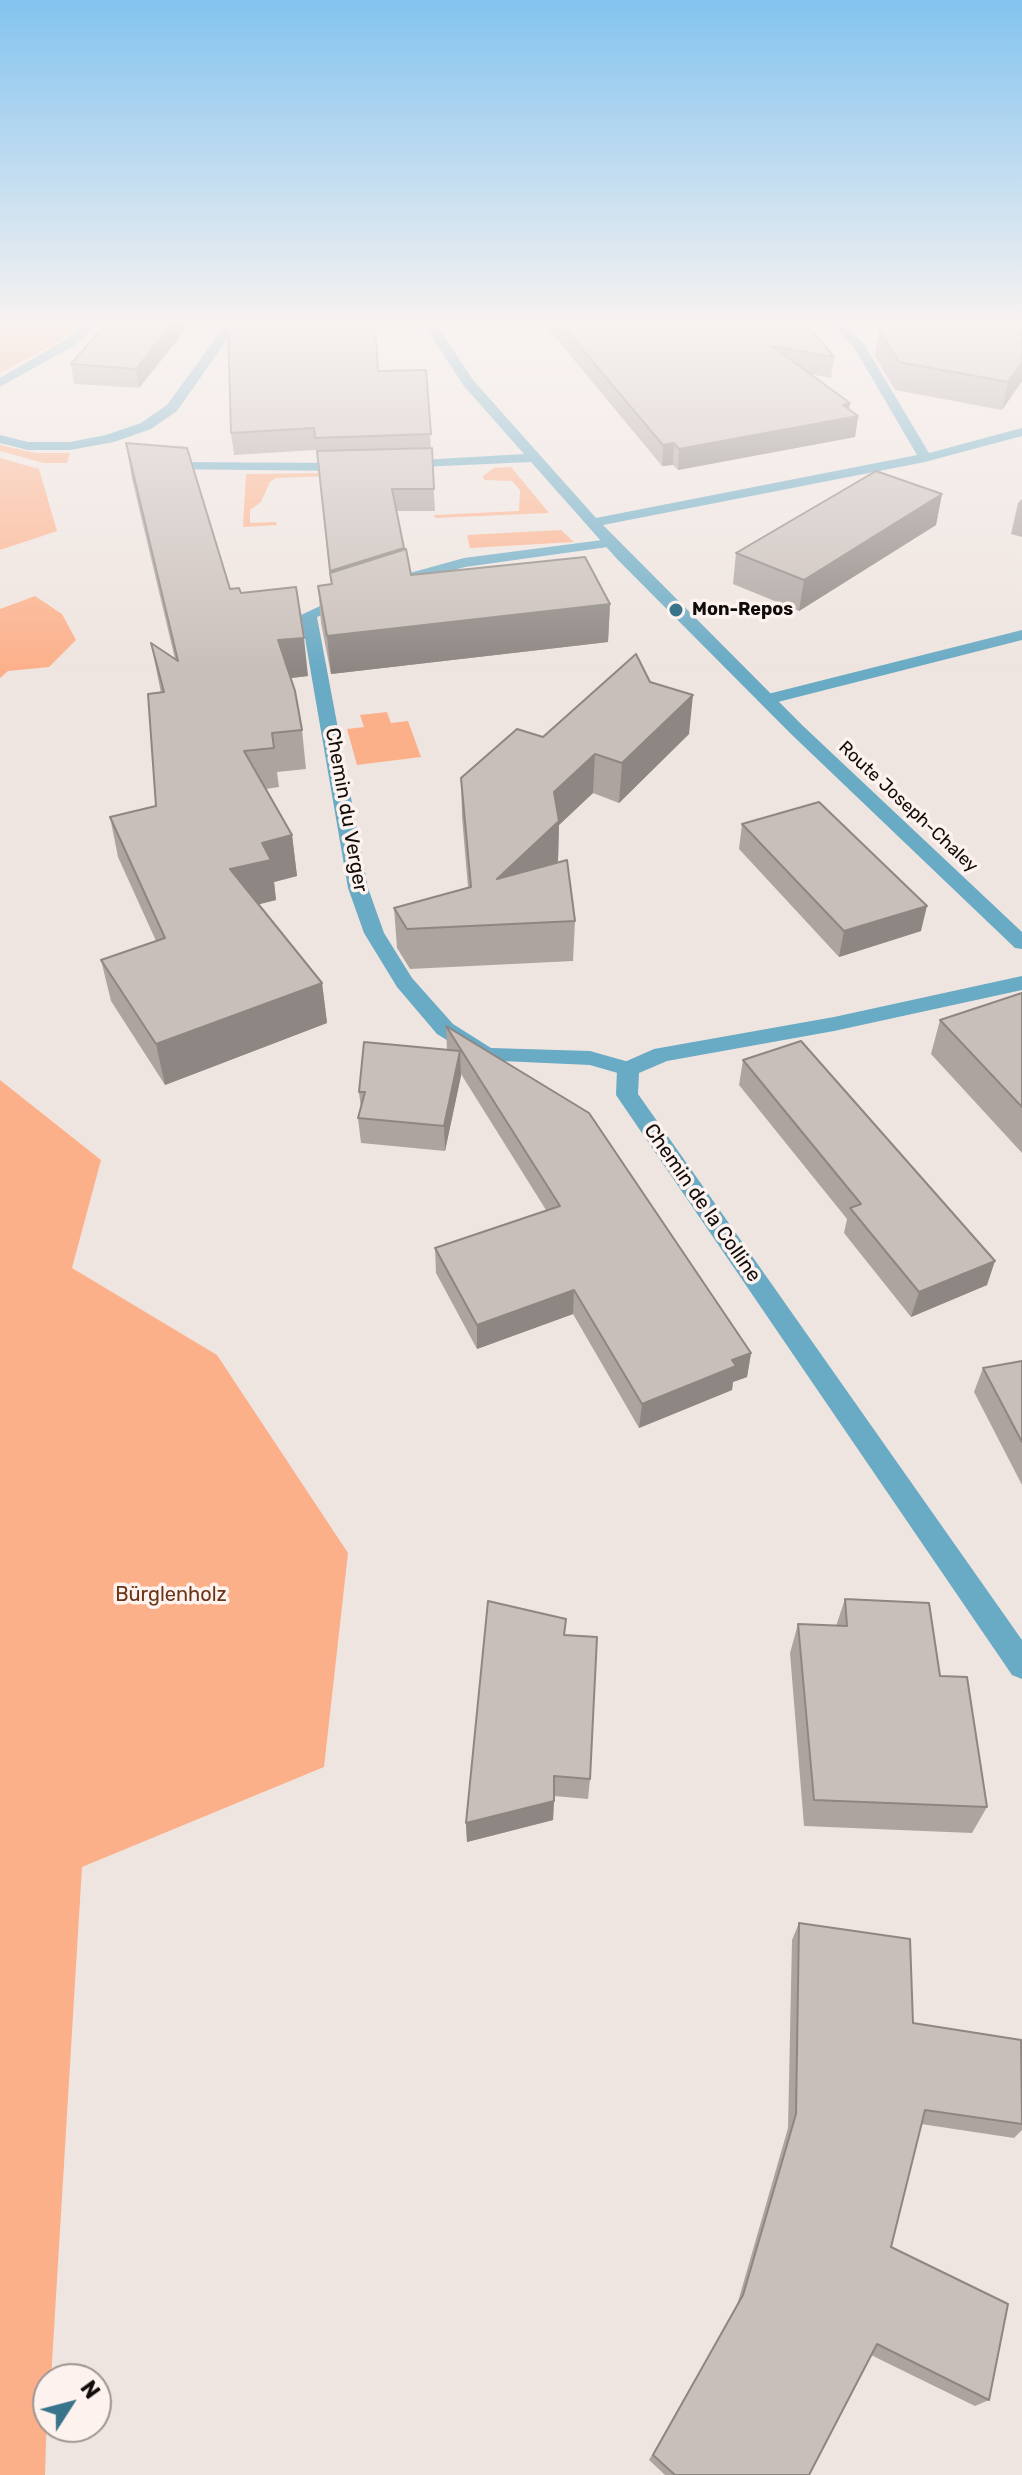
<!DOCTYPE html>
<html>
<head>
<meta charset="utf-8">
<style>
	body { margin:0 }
	#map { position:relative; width:1022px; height:2475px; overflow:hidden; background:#efe5e0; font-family:Rubik,sans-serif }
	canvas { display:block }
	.north { position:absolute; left:32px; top:2363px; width:80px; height:80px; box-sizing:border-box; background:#fdf2ed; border:2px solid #9e9693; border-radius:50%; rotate:54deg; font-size:22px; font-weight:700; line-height:32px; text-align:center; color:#0f0c0b }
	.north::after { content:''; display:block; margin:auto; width:28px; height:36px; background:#38748b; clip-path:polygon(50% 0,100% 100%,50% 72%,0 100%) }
</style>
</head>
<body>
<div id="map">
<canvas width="1022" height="2475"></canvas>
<div class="north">N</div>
</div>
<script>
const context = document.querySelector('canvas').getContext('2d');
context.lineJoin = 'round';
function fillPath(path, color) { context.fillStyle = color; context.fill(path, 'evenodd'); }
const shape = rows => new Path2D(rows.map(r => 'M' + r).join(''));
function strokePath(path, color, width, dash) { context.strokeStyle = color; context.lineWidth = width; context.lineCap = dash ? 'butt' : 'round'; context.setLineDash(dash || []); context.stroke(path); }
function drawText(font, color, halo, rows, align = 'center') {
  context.font = font + ' Rubik,sans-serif'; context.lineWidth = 7; context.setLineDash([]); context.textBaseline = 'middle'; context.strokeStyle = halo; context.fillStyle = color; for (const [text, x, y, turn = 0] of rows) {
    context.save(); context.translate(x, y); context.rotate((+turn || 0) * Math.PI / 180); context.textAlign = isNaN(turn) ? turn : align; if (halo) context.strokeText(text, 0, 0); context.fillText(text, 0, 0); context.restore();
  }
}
const green = shape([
	[0,324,81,324,60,341,0,373],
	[0,445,36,453,70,453,67,463,43,463,0,451],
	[0,458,39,469,57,531,0,550],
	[511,467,549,513,435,518,434,515,519,511,520,490,512,481,484,480,483,476,494,468],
	[333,473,333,476,276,478,270,482,261,502,250,510,250,523,276,522,277,525,243,527,246,474],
	[561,530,574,542,470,548,467,535],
	[35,596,62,614,76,640,49,667,8,671,0,678,0,609],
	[387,712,391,723,408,721,421,757,357,765,347,729,364,727,360,715],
	[0,1080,101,1160,72,1268,217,1355,348,1553,324,1767,82,1867,51,2379,48,2379,45,2475,0,2475]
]);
const service = shape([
	[610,539,617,543,615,546,465,567,393,587,385,582,388,579,464,558,610,539],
	[350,592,358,597,356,600,317,617,368,888,384,933,412,978,453,1024,491,1048,590,1051,636,1064,639,1069,636,1074,628,1076,590,1065,479,1060,437,1034,397,987,364,933,348,888,301,615,350,592],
	[1022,630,1022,640,766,705,757,700,760,696,1022,630]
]);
const minor = shape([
	[85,324,99,324,75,345,0,387,0,378,67,339,85,324],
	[226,324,238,324,177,411,151,429,114,442,70,450,28,450,0,443,0,435,28,442,70,442,106,435,141,423,167,405,226,324],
	[424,324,436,324,473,380,596,518,917,455,855,349,832,324,845,324,864,344,929,453,1022,428,1022,436,925,462,603,525,802,725,1022,932,1022,949,1015,948,790,733,617,559,531,462,398,468,396,465,403,461,524,454,463,385,424,324],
	[163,462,350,463,357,467,350,471,158,469,156,466,163,462],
	[1022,976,1022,990,834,1031,667,1061,639,1073,638,1094,1022,1640,1022,1679,1012,1675,616,1095,617,1069,620,1064,654,1049,834,1017,1022,976]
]);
const wall = shape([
	[106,324,190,324,139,388,74,384,71,364],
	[544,324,806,324,834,357,831,378,810,374,858,416,855,437,678,470,673,465,662,466],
	[1022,324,1022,381,1002,410,895,390,875,356,879,329],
	[426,370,435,511,397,511,404,549,411,575,610,604,608,642,331,674,321,623,318,586,331,584,316,450,234,455,231,433,378,371],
	[126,443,230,589,241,593,308,676,291,678,302,730,306,769,277,772,279,787,266,789,292,835,297,876,274,882,276,900,258,904,322,983,327,1023,165,1085,111,1001,101,960,156,941,118,857,110,817,156,806,161,693,151,643,175,659,132,479],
	[942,494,936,525,799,611,733,584,736,553],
	[1022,499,1022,537,1011,534,1018,503],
	[650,682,689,734,619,803,593,793,559,825,558,861,556,862,575,921,573,961,410,969,397,948,394,908,468,887,462,817,461,778,543,737],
	[742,824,921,931,839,957,739,849],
	[1022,993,1022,1153,931,1054,940,1020],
	[446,1026,751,1353,747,1377,733,1382,732,1390,639,1428,573,1314,477,1349,436,1273,435,1248,546,1210,461,1074,445,1151,361,1143,358,1118,361,1109,359,1092,447,1050],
	[743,1060,987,1285,911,1317,844,1233,847,1219,739,1085],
	[1022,1361,1022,1485,974,1392,983,1368],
	[845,1599,940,1676,987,1807,972,1833,804,1826,790,1653,798,1624,836,1626],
	[565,1635,590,1779,588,1799,554,1796,553,1820,467,1842,466,1823],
	[799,1923,913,2023,1022,2051,1022,2130,1014,2138,921,2124,891,2247,989,2400,975,2406,871,2355,809,2475,665,2475,649,2460,737,2305,788,2128,792,1940]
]);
const shadedWall = shape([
	[172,324,190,324,139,388,136,369],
	[1022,362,1022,381,1002,410,1008,382],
	[850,403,848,418,858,416,855,437,678,470,679,449],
	[674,443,673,465,662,466,663,445],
	[942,494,936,525,799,611,804,580],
	[404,548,405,571,332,595,330,571],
	[610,604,608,642,331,674,327,636],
	[304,638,308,676,283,679,278,640],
	[693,695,689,734,619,803,622,763],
	[595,754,593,793,559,825,558,861,497,919,497,879,554,792],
	[292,835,297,876,274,882,276,900,237,910,230,869,262,843],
	[927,906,921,931,839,957,844,931],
	[322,983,327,1023,165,1085,156,1044],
	[460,1051,461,1076,445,1151,444,1126],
	[995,1261,987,1285,911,1317,919,1292],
	[574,1290,573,1314,477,1349,477,1325],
	[751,1353,747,1377,733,1382,732,1390,639,1428,642,1404,732,1360],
	[554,1801,553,1820,467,1842,466,1823]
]);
const building = shape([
	[106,324,172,324,136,369,71,364,106,324],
	[228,324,375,324,378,371,426,370,431,434,315,438,314,428,231,433,228,324],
	[561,324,806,324,834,357,772,346,850,403,843,405,858,416,679,449,674,443,663,445,561,324],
	[884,324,1022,324,1022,362,1008,382,899,362,879,329,884,324],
	[126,443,187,448,230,589,239,588,241,593,296,587,304,638,278,640,295,691,302,730,272,733,274,748,244,751,292,835,262,843,271,860,230,869,322,983,156,1044,101,960,165,938,110,817,156,806,148,694,164,692,151,643,178,661,126,443],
	[432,448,434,489,392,489,404,548,330,571,317,451,432,448],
	[876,471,942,494,804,580,736,553,876,471],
	[406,549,411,575,585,557,610,604,327,636,318,586,332,584,330,573,406,549],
	[636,654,650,682,693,695,622,763,595,754,554,792,559,821,497,879,567,860,575,921,407,929,394,908,471,887,461,778,517,729,543,737,636,654],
	[819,802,927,906,844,931,742,824,819,802],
	[1022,993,1022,1107,940,1020,1022,993],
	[446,1026,589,1113,751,1353,732,1360,736,1366,642,1404,574,1290,477,1325,435,1248,560,1206,446,1026],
	[801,1041,995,1261,919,1292,850,1208,861,1204,743,1060,801,1041],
	[364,1042,460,1051,444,1126,358,1118,365,1092,359,1092,364,1042],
	[1022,1361,1022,1442,983,1368,1022,1361],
	[845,1599,929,1603,940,1676,967,1677,987,1807,814,1800,798,1624,847,1626,845,1599],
	[488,1601,566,1619,564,1635,597,1637,590,1779,554,1776,554,1801,466,1823,488,1601],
	[799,1923,910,1939,913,2023,1021,2040,1022,2124,925,2110,891,2247,1008,2304,989,2400,877,2344,809,2475,675,2475,653,2455,743,2295,796,2114,799,1923]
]);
const markers = [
	[676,610,8,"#38748b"]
];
const farPoinames = [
	["Mon-Repos",692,610]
];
const farStreetnames = [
	["Route Joseph-Chaley",908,807,43]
];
const streetNames = [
	["Chemin du Verger",346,810,80],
	["Chemin de la Colline",702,1203,55]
];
const parkNames = [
	["Bürglenholz",171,1595]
];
fillPath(green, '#fcb08a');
fillPath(service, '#69aac4');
fillPath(minor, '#69aac4');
fillPath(wall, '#ada4a0');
fillPath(shadedWall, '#8d8682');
fillPath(building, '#c9bfba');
strokePath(building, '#8d8682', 2);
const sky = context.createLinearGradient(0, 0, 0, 671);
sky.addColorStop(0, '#83c3ef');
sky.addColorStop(0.48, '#f8f3f1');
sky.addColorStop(1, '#f8f3f100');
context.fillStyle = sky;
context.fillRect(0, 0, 1022, 671);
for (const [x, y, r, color] of markers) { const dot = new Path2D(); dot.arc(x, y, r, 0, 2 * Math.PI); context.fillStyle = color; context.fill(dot); strokePath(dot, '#fdf2ed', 3); }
drawText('bold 18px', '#0f0c0b', '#fdf2ed', farPoinames, 'left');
drawText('18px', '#0f0c0b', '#fdf2ed', farStreetnames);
drawText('20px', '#0f0c0b', '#fdf2ed', streetNames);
drawText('20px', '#693519', '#fdf2ed', parkNames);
</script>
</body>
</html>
